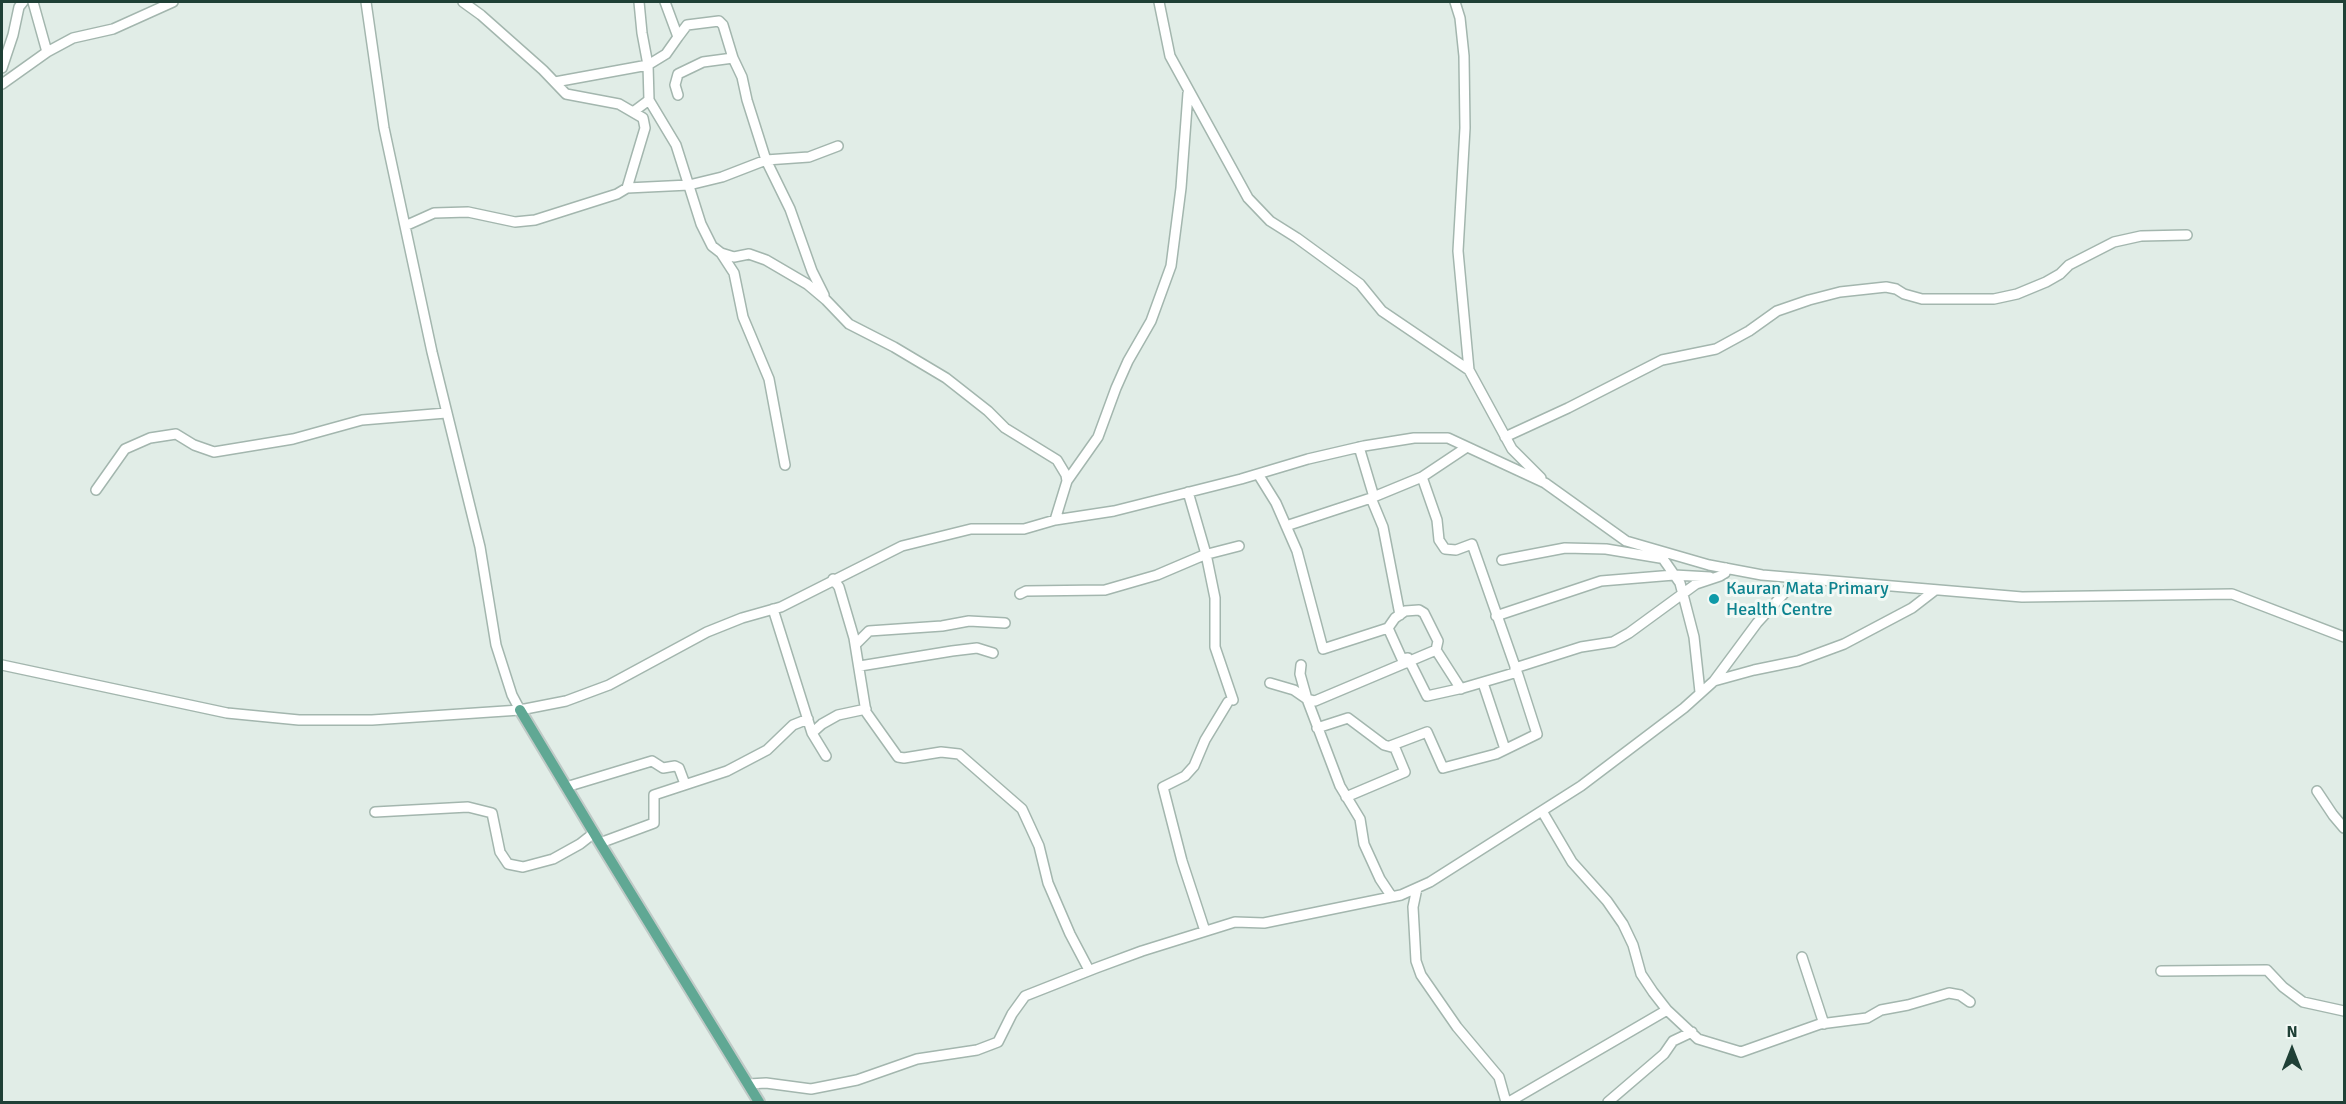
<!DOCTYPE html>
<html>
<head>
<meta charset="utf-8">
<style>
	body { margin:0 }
	#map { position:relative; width:2346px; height:1104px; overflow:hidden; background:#e1ede7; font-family:Signika,sans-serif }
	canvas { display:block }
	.frame { position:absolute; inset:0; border:3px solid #1f4036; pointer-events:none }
	.north { position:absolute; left:2262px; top:1020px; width:60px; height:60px; -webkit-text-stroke:4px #f2f9f5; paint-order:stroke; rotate:0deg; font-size:16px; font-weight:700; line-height:24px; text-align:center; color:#1f4036 }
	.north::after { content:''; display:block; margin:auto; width:21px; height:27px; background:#1f4036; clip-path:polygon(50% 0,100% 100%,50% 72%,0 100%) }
</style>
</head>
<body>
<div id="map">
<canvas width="2346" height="1104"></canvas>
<div class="frame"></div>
<div class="north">N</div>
</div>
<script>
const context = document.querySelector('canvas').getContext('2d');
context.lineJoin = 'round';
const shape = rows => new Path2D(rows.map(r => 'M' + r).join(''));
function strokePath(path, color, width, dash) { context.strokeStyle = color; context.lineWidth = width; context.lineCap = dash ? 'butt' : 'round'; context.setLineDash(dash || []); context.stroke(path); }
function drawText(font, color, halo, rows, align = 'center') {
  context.font = font + ' Signika,sans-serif'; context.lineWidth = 6; context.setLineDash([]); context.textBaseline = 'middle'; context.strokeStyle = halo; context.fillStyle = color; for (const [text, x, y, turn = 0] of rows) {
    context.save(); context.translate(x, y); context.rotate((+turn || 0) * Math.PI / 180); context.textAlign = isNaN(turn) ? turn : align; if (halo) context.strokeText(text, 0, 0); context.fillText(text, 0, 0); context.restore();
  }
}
const minor = shape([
	[33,2,47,52],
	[366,2,384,128,432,352,480,547,496,645,512,695,520,710],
	[463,2,481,15,543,70,566,94,619,104,643,118,645,128,627,188],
	[1159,2,1170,56,1248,198,1270,221,1297,238,1360,284,1382,311,1469,370],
	[1455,2,1460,18,1464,56,1465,128,1458,251,1469,370,1512,449,1541,478],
	[678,37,687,25,719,21,723,25,733,58],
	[2,68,13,35,19,7,23,2],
	[555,82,648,65,642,33,639,2],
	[2,84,47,52,73,38,113,29,173,2],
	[678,95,675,85,678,74,703,62,733,58,742,77,747,100,766,160,790,209,812,271,824,295],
	[649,100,676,145,701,224,712,246,721,253,734,257,749,254,766,260,807,284,826,300,849,324,894,347,946,378,988,411,1005,428,1057,460,1066,475,1067,481,1055,520],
	[633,112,649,100,648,65,666,54,678,37,665,2],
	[405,226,434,213,468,212,515,222,535,220,617,194,627,188,689,185,722,177,766,160,809,157,838,146],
	[721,253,734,273,743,317,769,379,785,465],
	[1505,437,1568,408,1662,360,1716,349,1749,331,1777,311,1809,300,1840,292,1886,287,1896,289,1904,294,1922,299,1994,299,2017,294,2046,282,2060,274,2069,265,2114,242,2141,236,2187,235],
	[1359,447,1374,497],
	[1467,447,1422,477,1437,520,1439,540,1445,549,1456,550,1472,544,1518,675],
	[1258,474,1276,503,1297,551,1323,649,1388,628,1402,659,1408,658,1427,696,1463,688,1514,673,1518,675,1537,734,1496,754,1443,768,1427,732,1390,746],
	[1067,481,1098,437,1116,388,1128,361,1151,321,1171,266,1181,188,1188,93],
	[96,490,125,449,150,438,176,434,194,445,214,452,293,439,362,420,446,413],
	[1188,492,1206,554,1215,598,1215,647,1233,700],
	[1286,526,1371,498],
	[1659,553,1680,583,1694,637,1700,692],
	[1502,560,1565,548,1606,549,1660,558],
	[833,579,839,587,854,638,866,712,898,757,904,758,941,752,959,754,1022,809,1039,846,1048,883,1070,934,1089,970],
	[1020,594,1026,591,1105,590,1157,575,1204,555,1239,546],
	[773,609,812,733,826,756],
	[1400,615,1383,527,1371,498,1422,477],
	[1496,616,1601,581,1674,575,1710,577],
	[856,644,869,631,942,626,969,621,1005,623],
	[1436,650,1461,689],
	[2,665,227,713,299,720,372,720,520,710,566,701,609,685,707,632,742,618,781,607,902,546,971,529,1024,529,1055,520,1114,511,1241,479,1308,459,1364,446,1414,438,1448,438,1545,483,1626,541,1709,565,1762,575,2022,597,2232,594,2344,637],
	[1301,665,1300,674,1307,699,1315,701,1436,650,1438,641,1424,613,1419,610,1405,611,1395,618,1388,628],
	[860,666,952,651,977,648,993,653],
	[1515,668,1581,647,1613,642,1629,633,1696,584,1720,576,1725,573,1726,568],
	[1714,681,1757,623,1798,578],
	[1270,683,1294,690,1307,699,1340,786,1360,819,1364,844,1380,879,1392,897],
	[1483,683,1505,749],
	[1317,728,1348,718,1384,745,1395,748,1405,772,1346,797],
	[812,733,822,724,838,715,866,709],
	[566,787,652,761,663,768,675,766,679,768,685,784],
	[2317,791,2333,815,2344,828],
	[1542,811,1572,862,1607,901,1623,924,1633,945,1641,974,1653,992,1667,1010,1698,1039,1741,1052,1820,1024,1867,1018,1881,1010,1908,1005,1949,993,1960,995,1970,1002],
	[375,812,468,807,492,813,500,852,508,864,523,867,553,859,580,844,594,833],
	[600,843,654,823,654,795,727,771,767,750,793,725,808,719],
	[1417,888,1413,907,1416,961,1421,975,1457,1027,1499,1077,1506,1102],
	[1205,931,1182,861,1163,787,1185,776,1194,766,1205,740,1228,702],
	[1802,957,1824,1024],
	[2161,971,2267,970,2283,987,2303,1002,2344,1011],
	[749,1084,766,1083,811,1089,857,1080,917,1059,977,1050,998,1042,1012,1014,1025,996,1096,968,1142,951,1235,922,1264,923,1401,895,1430,882,1581,786,1684,708,1714,681,1754,670,1798,661,1844,644,1912,608,1934,591],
	[1509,1102,1667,1010],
	[1608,1102,1664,1054,1673,1041,1692,1032]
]);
const major = shape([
	[520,710,600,843,759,1102]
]);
const markers = [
	[1714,599,6,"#0f9aa8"]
];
const cultureNames = [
	["Kauran Mata Primary",1726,589],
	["Health Centre",1726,610]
];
strokePath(minor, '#a3b6ae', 12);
strokePath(major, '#c0cac7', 14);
strokePath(minor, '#fff', 9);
strokePath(major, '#60a894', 10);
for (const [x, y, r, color] of markers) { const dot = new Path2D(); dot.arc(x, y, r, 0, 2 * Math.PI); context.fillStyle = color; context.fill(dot); strokePath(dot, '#f2f9f5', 2); }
drawText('18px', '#0d838f', '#f2f9f5', cultureNames, 'left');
</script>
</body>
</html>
